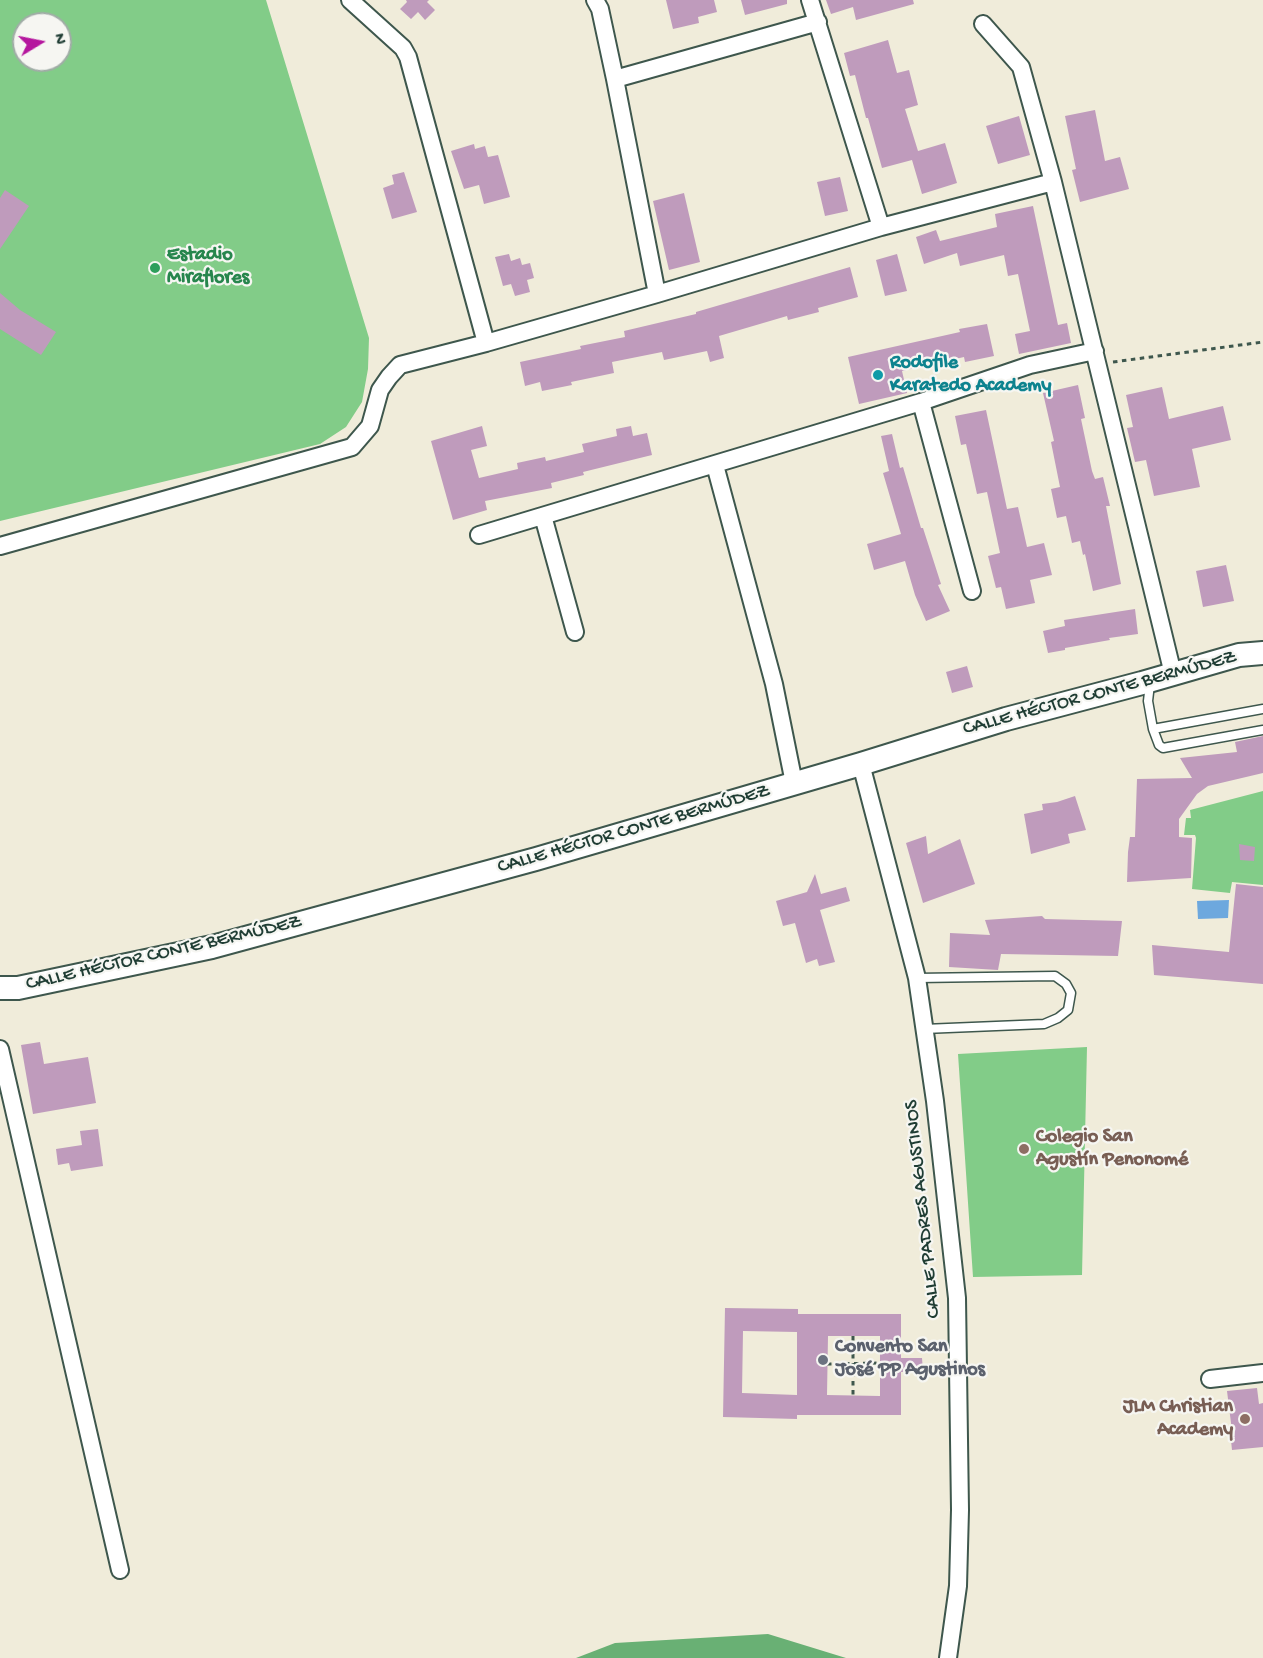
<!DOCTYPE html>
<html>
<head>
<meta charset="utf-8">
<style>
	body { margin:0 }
	#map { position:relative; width:1263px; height:1658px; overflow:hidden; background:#f0ecda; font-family:"Gochi Hand",sans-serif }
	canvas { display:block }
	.north { position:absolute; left:12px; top:12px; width:60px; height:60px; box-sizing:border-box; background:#f6f6f2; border:2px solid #a0aca6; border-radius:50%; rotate:80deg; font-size:16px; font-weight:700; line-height:24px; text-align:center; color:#1f3d34 }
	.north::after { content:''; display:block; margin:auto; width:21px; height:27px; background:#b5179e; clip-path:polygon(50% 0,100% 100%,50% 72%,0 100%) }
</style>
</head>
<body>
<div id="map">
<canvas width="1263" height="1658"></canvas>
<div class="north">N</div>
</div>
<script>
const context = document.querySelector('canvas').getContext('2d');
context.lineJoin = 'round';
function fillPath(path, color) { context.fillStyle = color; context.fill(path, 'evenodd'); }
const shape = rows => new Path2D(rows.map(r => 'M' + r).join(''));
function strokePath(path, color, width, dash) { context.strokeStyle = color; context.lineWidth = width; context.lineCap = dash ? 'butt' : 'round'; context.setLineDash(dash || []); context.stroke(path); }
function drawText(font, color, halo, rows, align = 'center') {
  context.font = font + ' "Gochi Hand",sans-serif'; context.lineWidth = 4.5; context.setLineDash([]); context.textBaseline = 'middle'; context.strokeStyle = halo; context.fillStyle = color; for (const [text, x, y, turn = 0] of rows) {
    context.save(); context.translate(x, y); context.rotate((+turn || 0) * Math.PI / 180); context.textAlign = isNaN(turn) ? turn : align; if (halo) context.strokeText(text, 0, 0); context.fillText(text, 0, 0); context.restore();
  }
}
const green = shape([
	[0,0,266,0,369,338,368,369,362,402,346,427,320,444,0,521],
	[24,24,60,24,60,60,24,60],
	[1263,791,1263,885,1232,882,1230,893,1192,889,1196,838,1195,835,1184,835,1186,818,1191,818,1190,810],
	[1087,1047,1082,1275,973,1277,958,1054]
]);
const forest = shape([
	[768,1634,846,1658,576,1658,615,1643]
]);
const water = shape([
	[1229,900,1228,918,1198,919,1197,901]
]);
const building = shape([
	[406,0,429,0,427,2,435,10,425,20,418,12,411,19,400,9,407,2],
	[666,0,714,0,717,12,698,17,699,23,673,29],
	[741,0,787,0,787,4,745,15],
	[826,0,913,0,914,4,856,20,853,7,831,14],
	[888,40,897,73,909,70,918,105,905,109,918,151,945,143,957,183,922,194,912,160,882,168,868,118,866,118,855,75,850,76,844,53],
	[1095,110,1105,161,1120,157,1129,189,1080,202,1072,170,1076,169,1065,116],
	[1019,116,1030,155,998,164,986,126],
	[474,144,475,149,485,146,488,157,498,155,510,197,484,204,479,185,464,189,451,151],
	[404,172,417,212,392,219,383,188,394,184,392,175],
	[840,177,848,211,825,216,817,182],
	[5,190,29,206,0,249,0,198],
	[684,193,700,262,669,270,653,201],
	[1033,206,1058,325,1067,323,1071,343,1019,354,1015,334,1030,331,1018,274,1008,276,1004,255,960,266,957,253,924,264,916,237,936,230,940,241,997,227,995,214],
	[509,254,511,261,520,258,522,265,530,263,534,278,527,280,530,292,515,296,511,284,503,286,495,257],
	[897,254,907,291,885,296,876,260],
	[850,267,858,297,818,308,819,312,788,320,787,316,719,336,724,358,710,362,707,351,664,360,662,352,612,362,614,373,571,382,572,385,542,391,540,382,525,386,520,362,581,349,580,346,625,337,624,331,696,314,696,312],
	[0,293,20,310,56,332,41,355,0,329],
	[987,324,994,356,965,362,964,357,902,371,907,393,859,404,848,357,960,332,959,329],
	[1078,385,1085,418,1081,419,1092,471,1095,479,1103,477,1110,506,1106,506,1121,584,1093,591,1085,554,1083,555,1080,541,1072,543,1066,516,1057,518,1051,489,1060,487,1051,442,1054,441,1043,393],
	[1162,387,1169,419,1223,406,1231,440,1192,449,1200,487,1154,496,1146,460,1135,462,1127,428,1133,427,1126,395],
	[986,410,1007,509,1018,507,1027,547,1044,543,1052,575,1030,580,1035,603,1006,609,1001,587,996,588,988,556,1000,553,987,492,977,494,966,444,961,445,955,416],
	[482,426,487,446,471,450,479,478,518,469,517,463,545,457,546,461,584,452,582,444,617,436,616,429,631,426,633,436,647,433,652,455,583,472,584,475,551,483,552,488,485,501,487,510,453,520,431,441],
	[892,434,900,468,903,467,921,528,923,528,941,584,938,585,950,611,926,621,915,595,905,561,874,570,867,544,901,534,883,473,889,471,881,436],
	[1226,565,1234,601,1203,607,1196,571],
	[1135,609,1138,634,1109,638,1110,640,1065,648,1065,650,1048,653,1043,631,1065,626,1064,620],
	[967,666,973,687,952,693,946,672],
	[1263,736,1263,773,1208,786,1197,794,1179,819,1179,837,1192,838,1191,878,1127,882,1128,852,1130,837,1135,837,1137,779,1192,778,1180,758,1237,752,1235,742],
	[1075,796,1086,830,1068,834,1070,843,1031,854,1024,814,1043,810,1042,804,1057,802],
	[926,836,928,854,960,839,975,884,923,903,906,843],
	[1239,844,1255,847,1254,861,1240,860],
	[815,874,821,894,846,887,850,901,820,910,835,962,819,966,817,959,806,963,795,923,783,926,776,901,807,892],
	[1236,884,1263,887,1263,984,1154,975,1152,945,1229,952],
	[1042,916,1045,919,1122,921,1118,956,1001,954,998,970,949,967,950,933,990,935,985,920],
	[40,1042,44,1064,88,1057,96,1103,33,1114,21,1045],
	[98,1129,103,1166,71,1171,69,1163,58,1165,56,1149,82,1145,80,1131],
	[725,1308,798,1309,798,1314,901,1314,901,1358,922,1358,923,1371,901,1372,901,1415,797,1415,797,1419,723,1417],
	[743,1331,797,1332,797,1395,742,1393],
	[828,1336,880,1336,880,1396,827,1395],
	[1257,1388,1259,1404,1263,1403,1263,1447,1232,1450,1230,1431,1232,1431,1227,1391]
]);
const path = shape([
	[1113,362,1263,342],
	[853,1336,853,1395],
	[827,1364,880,1363]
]);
const lane = shape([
	[1150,684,1148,701,1153,729,1159,745,1163,748,1263,730],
	[1153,729,1263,709],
	[917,978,1055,976,1066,984,1071,993,1068,1010,1058,1018,1044,1024,924,1029]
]);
const street = shape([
	[350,0,403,48,408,57,486,343],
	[595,0,600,9,615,79,657,294],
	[810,0,881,227],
	[983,24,1021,67,1053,182],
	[615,79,818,22],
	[921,402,972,591],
	[715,465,774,684,794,783],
	[543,516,575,632],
	[479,535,921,402,1030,365,1095,351],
	[0,546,352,447,370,426,380,390,389,377,400,365,486,343,657,294,881,227,1053,182,1173,674],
	[861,764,917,978,935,1101,957,1298,960,1510,958,1586,948,1658],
	[0,1049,120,1570],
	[1210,1379,1263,1373]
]);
const secondary = shape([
	[0,988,18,988,212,947,536,859,861,764,1006,719,1142,683,1239,655,1263,653]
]);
const markers = [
	[155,268,6,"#2e9e5b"],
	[878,375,6,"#0f9aa8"],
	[1024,1149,6,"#8d6e63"],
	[823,1360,6,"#6b7280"],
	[1245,1419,6,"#8d6e63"]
];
const leisureNames = [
	["Estadio",167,256],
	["Miraflores",167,279]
];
const cultureNames = [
	["Rodofile",890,364],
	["Karatedo Academy",890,387]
];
const streetNames = [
	["CALLE HÉCTOR CONTE BERMÚDEZ",1100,694,-15],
	["CALLE HÉCTOR CONTE BERMÚDEZ",634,830,-16],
	["CALLE HÉCTOR CONTE BERMÚDEZ",164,954,-13],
	["CALLE PADRES AGUSTINOS",924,1209,-96]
];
const educationNames = [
	["Colegio San",1036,1138],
	["Agustín Penonomé",1036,1161],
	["JLM Christian",1233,1408,"right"],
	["Academy",1233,1431,"right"]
];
const worshipNames = [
	["Convento San",835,1348],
	["José PP Agustinos",835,1371]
];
fillPath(green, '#82cc88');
fillPath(forest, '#69b074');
fillPath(water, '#6da8de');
fillPath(building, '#bf9bbc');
strokePath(lane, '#3e574d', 11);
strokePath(street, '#3e574d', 20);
strokePath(secondary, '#3e574d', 26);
strokePath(path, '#3e574d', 3, [4.5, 4.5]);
strokePath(lane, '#fff', 8);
strokePath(street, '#fff', 16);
strokePath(secondary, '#fff', 22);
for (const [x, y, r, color] of markers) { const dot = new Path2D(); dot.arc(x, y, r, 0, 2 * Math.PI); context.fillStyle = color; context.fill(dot); strokePath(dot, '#f6f6f2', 2); }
drawText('bold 20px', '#27864d', '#f6f6f2', leisureNames, 'left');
drawText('bold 20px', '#0d838f', '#f6f6f2', cultureNames, 'left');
drawText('20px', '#1f3d34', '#f6f6f2', streetNames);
drawText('bold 20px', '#785e54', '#f6f6f2', educationNames, 'left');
drawText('bold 20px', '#5b616d', '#f6f6f2', worshipNames, 'left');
</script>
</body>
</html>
